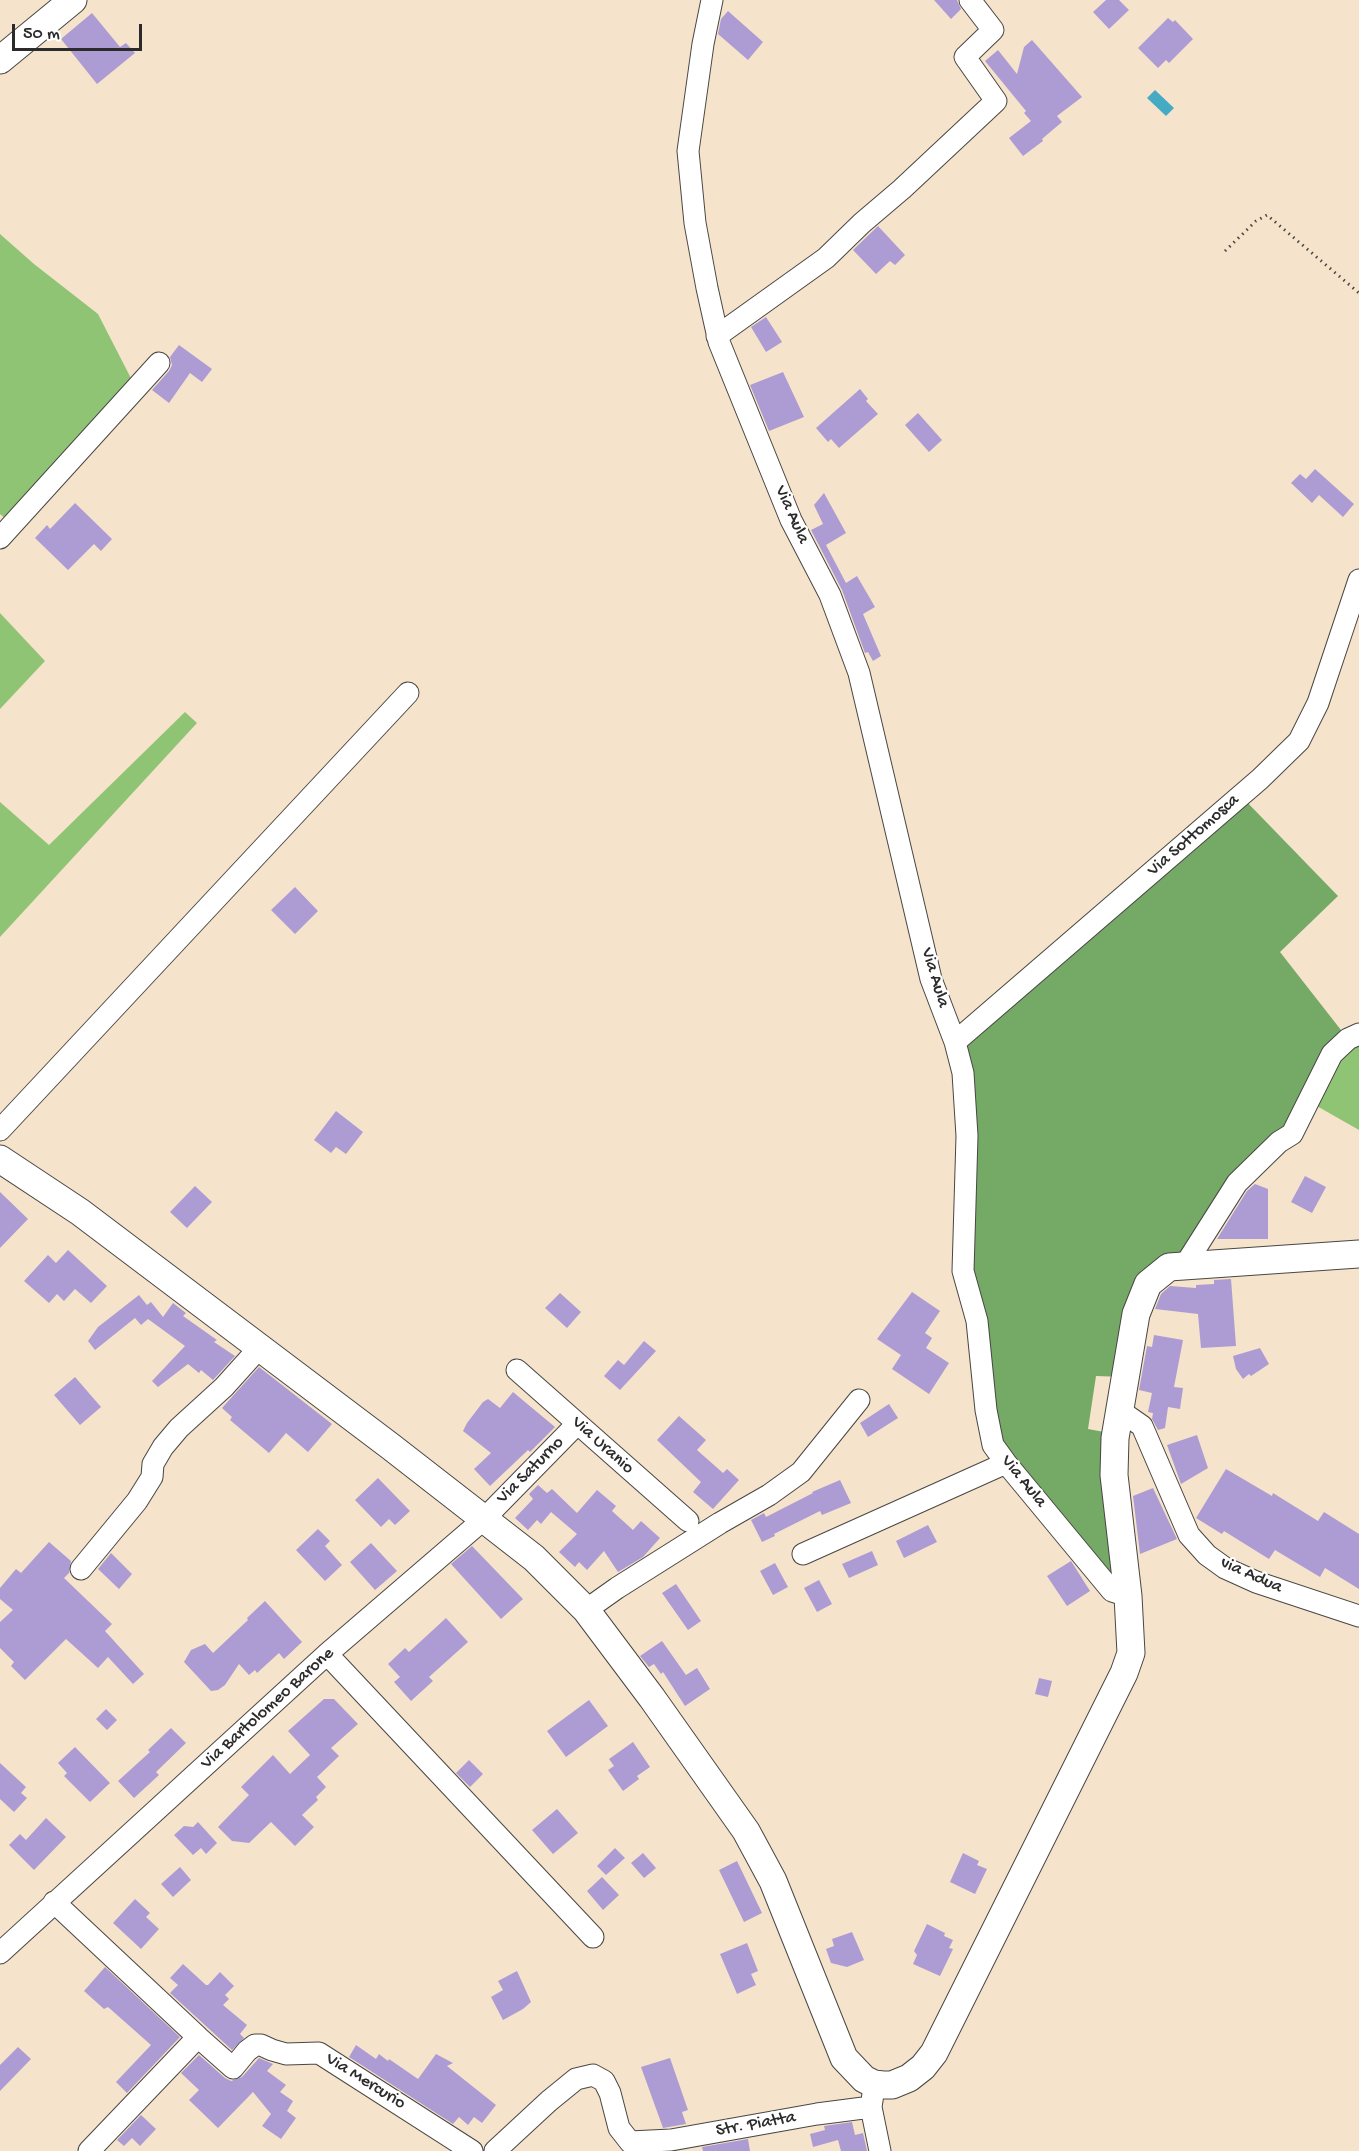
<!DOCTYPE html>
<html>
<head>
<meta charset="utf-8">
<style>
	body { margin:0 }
	#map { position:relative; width:1359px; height:2151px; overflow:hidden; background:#f6e3cb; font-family:"Gochi Hand",sans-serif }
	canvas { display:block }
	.scale { position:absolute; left:12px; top:24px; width:130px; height:27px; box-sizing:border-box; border:3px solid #2b2b2b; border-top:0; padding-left:8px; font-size:18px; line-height:21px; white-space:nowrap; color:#2b2b2b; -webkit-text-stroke:4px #fff; paint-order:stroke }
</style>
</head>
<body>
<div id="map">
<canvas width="1359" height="2151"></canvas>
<div class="scale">50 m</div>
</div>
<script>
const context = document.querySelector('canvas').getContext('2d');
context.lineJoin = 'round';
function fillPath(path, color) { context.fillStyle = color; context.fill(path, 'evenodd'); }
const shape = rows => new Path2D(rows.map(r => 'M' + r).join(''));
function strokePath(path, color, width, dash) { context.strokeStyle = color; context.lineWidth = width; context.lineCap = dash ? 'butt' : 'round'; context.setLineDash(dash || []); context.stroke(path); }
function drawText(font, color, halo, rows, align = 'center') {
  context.font = font + ' "Gochi Hand",sans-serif'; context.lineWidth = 4.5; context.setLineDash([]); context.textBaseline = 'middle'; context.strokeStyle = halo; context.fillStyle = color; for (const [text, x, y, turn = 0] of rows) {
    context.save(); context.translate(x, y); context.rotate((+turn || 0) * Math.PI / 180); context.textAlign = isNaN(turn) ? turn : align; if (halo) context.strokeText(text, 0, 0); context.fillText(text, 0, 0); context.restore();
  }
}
const green = shape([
	[0,234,34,264,98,314,136,388,13,525,0,514],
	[0,613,45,661,0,709],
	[185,712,197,723,0,937,0,802,49,845],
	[1359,1034,1359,1130,1308,1101]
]);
const forest = shape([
	[1241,796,1338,896,1280,952,1348,1039,1292,1134,1169,1267,1125,1377,1096,1376,1088,1429,1115,1434,1128,1596,1006,1463,977,1321,955,1042]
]);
const water = shape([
	[1155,90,1174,108,1166,116,1147,98]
]);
const building = shape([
	[934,0,957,0,961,9,951,19],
	[1106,0,1119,0,1129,10,1109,29,1093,12],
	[728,11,763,42,748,60,718,34,721,19],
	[92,13,120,47,126,43,135,53,97,84,61,39],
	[1168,18,1173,22,1175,20,1193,39,1169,63,1166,60,1158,68,1138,48],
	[1032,40,1082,97,1057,116,1062,122,1042,139,1043,141,1023,156,1009,138,1031,121,1024,113,1026,111,985,61,998,50,1017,74,1024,47],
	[878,226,905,255,895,265,890,261,876,274,853,250],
	[766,317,782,342,766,352,751,327],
	[179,345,212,369,202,382,190,373,169,403,152,390,169,371,172,365,170,357],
	[783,372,804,417,769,431,750,385],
	[860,389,868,399,866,401,878,414,839,448,831,439,828,442,816,428],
	[918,413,942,440,929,452,905,425],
	[1315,469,1354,504,1343,517,1319,495,1312,503,1291,483,1300,474,1306,479],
	[824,493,846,533,826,545,846,583,857,576,875,607,863,614,881,656,873,661,868,652,865,653,842,590,811,530,823,524,814,505],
	[75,503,112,539,101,551,94,544,68,570,35,538,47,525,50,529],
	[295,887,318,911,295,934,271,910],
	[336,1111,363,1132,346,1154,336,1147,331,1153,314,1140],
	[1305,1176,1326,1187,1312,1213,1291,1202],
	[1255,1184,1268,1189,1268,1239,1217,1239,1247,1191],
	[195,1186,212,1202,187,1228,170,1212],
	[0,1192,28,1219,0,1248],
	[68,1250,107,1286,91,1303,75,1289,64,1301,57,1294,49,1303,24,1281,48,1255,56,1263],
	[1231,1279,1236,1346,1201,1348,1198,1314,1155,1309,1161,1294,1170,1286,1196,1288,1196,1285,1214,1284,1214,1280],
	[912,1292,940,1311,925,1333,932,1338,926,1348,949,1363,929,1394,892,1369,901,1355,877,1339],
	[560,1293,581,1312,567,1328,545,1308],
	[139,1295,147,1305,151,1302,163,1317,173,1303,186,1313,183,1316,217,1340,214,1342,235,1356,213,1380,201,1370,199,1373,188,1364,158,1387,152,1381,185,1346,148,1319,141,1325,135,1318,95,1350,88,1341,98,1327],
	[1154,1335,1183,1340,1174,1387,1183,1388,1180,1409,1168,1407,1165,1428,1158,1430,1152,1419,1153,1413,1148,1412,1152,1393,1139,1390,1147,1346,1152,1347],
	[644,1341,656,1351,620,1390,604,1376,618,1360,624,1365],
	[1260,1348,1269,1364,1251,1376,1249,1374,1243,1379,1236,1369,1233,1356],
	[259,1367,332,1424,308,1452,286,1433,269,1453,230,1420,232,1417,222,1408],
	[75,1377,101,1407,80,1425,54,1395],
	[513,1392,555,1427,530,1452,528,1450,490,1486,474,1469,491,1453,463,1431,467,1423,483,1402,488,1399,500,1408],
	[889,1404,898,1418,868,1437,860,1423],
	[679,1416,706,1440,697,1450,723,1473,727,1469,739,1480,713,1509,693,1492,701,1482,657,1440],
	[1197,1435,1208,1468,1181,1484,1167,1445],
	[1226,1469,1272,1496,1273,1493,1318,1521,1324,1512,1359,1534,1359,1589,1325,1568,1320,1577,1275,1550,1269,1559,1224,1531,1222,1534,1196,1518],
	[378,1478,410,1511,395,1525,389,1519,381,1527,355,1500],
	[840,1480,851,1503,822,1515,820,1511,774,1534,775,1536,762,1542,751,1520,764,1513,766,1517,813,1493,812,1492],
	[538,1485,547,1493,552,1489,577,1513,597,1490,616,1506,612,1511,633,1530,641,1521,660,1538,643,1557,618,1572,604,1551,587,1570,579,1562,575,1567,559,1552,577,1534,551,1512,541,1524,537,1520,528,1530,515,1518,533,1499,529,1494],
	[1153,1488,1177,1539,1140,1554,1133,1496],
	[928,1525,937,1542,904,1558,896,1541],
	[318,1529,330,1541,325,1546,342,1565,325,1581,296,1550],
	[49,1542,71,1561,69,1573,64,1578,112,1624,105,1631,144,1674,133,1684,108,1657,98,1668,66,1639,25,1680,11,1666,14,1662,0,1648,0,1622,13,1610,0,1599,0,1588,16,1569,21,1573],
	[371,1543,397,1571,375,1590,350,1562],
	[472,1546,523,1599,501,1619,451,1564],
	[872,1551,878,1565,849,1578,842,1564],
	[111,1553,132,1574,119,1589,98,1569],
	[1071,1561,1090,1591,1067,1606,1047,1576],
	[775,1563,788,1587,773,1595,760,1571],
	[819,1580,832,1604,817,1612,804,1588],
	[676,1584,701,1621,688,1630,662,1593],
	[265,1601,302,1642,284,1659,279,1653,257,1673,255,1670,249,1675,239,1664,225,1685,218,1690,211,1691,184,1662,191,1650,205,1644,213,1653,248,1620,247,1618],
	[446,1618,468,1642,429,1677,433,1681,411,1701,394,1682,400,1677,388,1664,405,1648,409,1652],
	[662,1641,686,1675,697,1668,710,1689,685,1706,663,1672,661,1674,654,1664,649,1667,640,1656],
	[1039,1678,1052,1681,1048,1697,1035,1694],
	[324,1699,334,1699,358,1724,331,1748,339,1756,317,1777,326,1787,316,1797,318,1800,302,1815,314,1827,295,1846,271,1822,249,1843,232,1841,218,1827,249,1795,241,1787,273,1755,290,1774,310,1755,288,1731],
	[589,1700,608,1726,566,1757,547,1731],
	[106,1709,117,1720,107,1730,96,1719],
	[171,1728,186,1743,156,1772,159,1775,134,1798,118,1781,150,1752,148,1750],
	[633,1742,650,1767,637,1776,639,1779,623,1791,608,1770,614,1766,609,1759],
	[75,1747,110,1783,90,1802,64,1776,67,1773,58,1763],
	[469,1760,483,1774,470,1787,456,1773],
	[0,1763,26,1787,21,1793,27,1798,14,1812,0,1799],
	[557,1809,578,1833,553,1854,532,1830],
	[46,1818,66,1837,34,1870,9,1845,20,1834,26,1840],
	[198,1822,217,1843,206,1854,201,1848,193,1855,174,1835,184,1826,193,1827],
	[615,1848,625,1858,606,1875,597,1866],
	[643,1853,656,1868,644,1878,631,1863],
	[963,1853,979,1861,977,1865,987,1869,975,1894,950,1882],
	[737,1861,762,1913,744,1922,719,1870],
	[180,1867,191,1880,173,1897,161,1884],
	[602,1877,619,1895,603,1910,587,1891],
	[135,1899,150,1913,146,1917,159,1929,141,1949,113,1923],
	[927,1924,945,1933,944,1936,953,1940,949,1948,953,1949,940,1976,913,1964,917,1955,914,1951],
	[852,1932,864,1960,847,1967,831,1963,826,1949,834,1946,832,1939],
	[747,1943,758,1971,751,1974,756,1985,737,1994,720,1954],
	[183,1964,206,1985,208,1985,220,1972,234,1986,225,1995,229,1999,223,2005,247,2025,240,2034,244,2038,232,2050,170,1993,178,1985,170,1978],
	[105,1967,180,2037,127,2093,116,2082,151,2045,108,2007,104,2009,84,1991],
	[517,1971,531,2002,523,2009,503,2020,491,1997,503,1990,498,1981],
	[356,2045,376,2059,379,2054,388,2061,389,2059,418,2079,436,2054,453,2063,447,2066,496,2105,482,2123,474,2117,468,2125,459,2117,453,2124,349,2057],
	[18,2047,31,2059,0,2091,0,2065],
	[199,2055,225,2078,231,2081,242,2077,259,2058,273,2064,267,2071,286,2085,280,2092,293,2101,287,2111,296,2118,281,2139,262,2126,271,2114,253,2092,218,2128,189,2100,199,2090,181,2073],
	[670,2058,688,2110,682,2112,686,2124,663,2128,641,2067],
	[141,2115,156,2129,140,2146,132,2138,124,2146,117,2140],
	[852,2122,855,2135,863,2133,867,2151,841,2151,838,2140,813,2147,810,2134,825,2130,824,2126],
	[748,2139,750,2151,703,2151,702,2147]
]);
const path = shape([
	[1225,251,1256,221,1267,215,1359,293]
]);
const minor = shape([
	[712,0,703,44,688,151,695,223,707,288,719,342,791,520,830,595,859,673,931,979,955,1042,963,1073,967,1136,963,1271,977,1321,986,1410,993,1445,1006,1463,1112,1591,1128,1596],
	[717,336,826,258,862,223,902,189,996,101,965,57,993,30,970,0],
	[0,538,159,363],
	[955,1042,1260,779,1299,741,1318,703,1359,580],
	[0,1130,408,693],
	[1185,1265,1237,1183,1279,1142,1292,1134,1332,1054,1348,1039,1359,1034],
	[517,1370,688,1521],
	[1119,1410,1142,1426,1189,1535,1207,1555,1225,1568,1256,1582,1359,1616],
	[803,1554,1006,1463],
	[81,1569,137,1501,152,1477,153,1464,163,1447,179,1428,224,1387,260,1347],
	[586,1610,617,1588,720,1523,769,1495,801,1472,859,1400],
	[327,1654,593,1937],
	[54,1902,198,2037,89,2151],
	[0,1953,327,1654,484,1519,577,1424],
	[198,2037,233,2068,247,2051,255,2045,261,2045,272,2050,286,2054,319,2053,472,2151],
	[873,2094,871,2107,880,2151],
	[495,2151,549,2101,576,2079,593,2075,604,2081,610,2093,619,2128,630,2142,671,2140,817,2114,871,2107]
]);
const major = shape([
	[0,60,73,0],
	[0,1159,80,1212,390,1446,534,1558,586,1610,652,1698,746,1831,773,1881,844,2058,864,2079,874,2084,883,2085,892,2085,909,2078,923,2067,934,2053,1124,1673,1131,1653,1128,1596,1114,1475,1115,1438,1136,1314,1148,1284,1169,1267,1359,1254]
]);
const streetNames = [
	["Via Aula",791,515,66],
	["Via Sottomosca",1194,836,-41],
	["Via Aula",934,978,73],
	["Via Uranio",602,1446,42],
	["Via Saturno",531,1471,-45],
	["Via Aula",1023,1482,51],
	["via Adua",1251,1576,24],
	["Via Bartolomeo Barone",268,1709,-42],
	["Via Mercurio",365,2082,32],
	["Str. Piatta",756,2125,-10]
];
fillPath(green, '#90c475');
fillPath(forest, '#74aa66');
fillPath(water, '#45abc4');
fillPath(building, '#ac9cd3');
strokePath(minor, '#494743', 23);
strokePath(major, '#494743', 29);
strokePath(path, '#494743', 3, [1.5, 4.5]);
strokePath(minor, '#fff', 21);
strokePath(major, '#fff', 27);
drawText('18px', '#2b2b2b', '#fff', streetNames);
</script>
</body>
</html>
